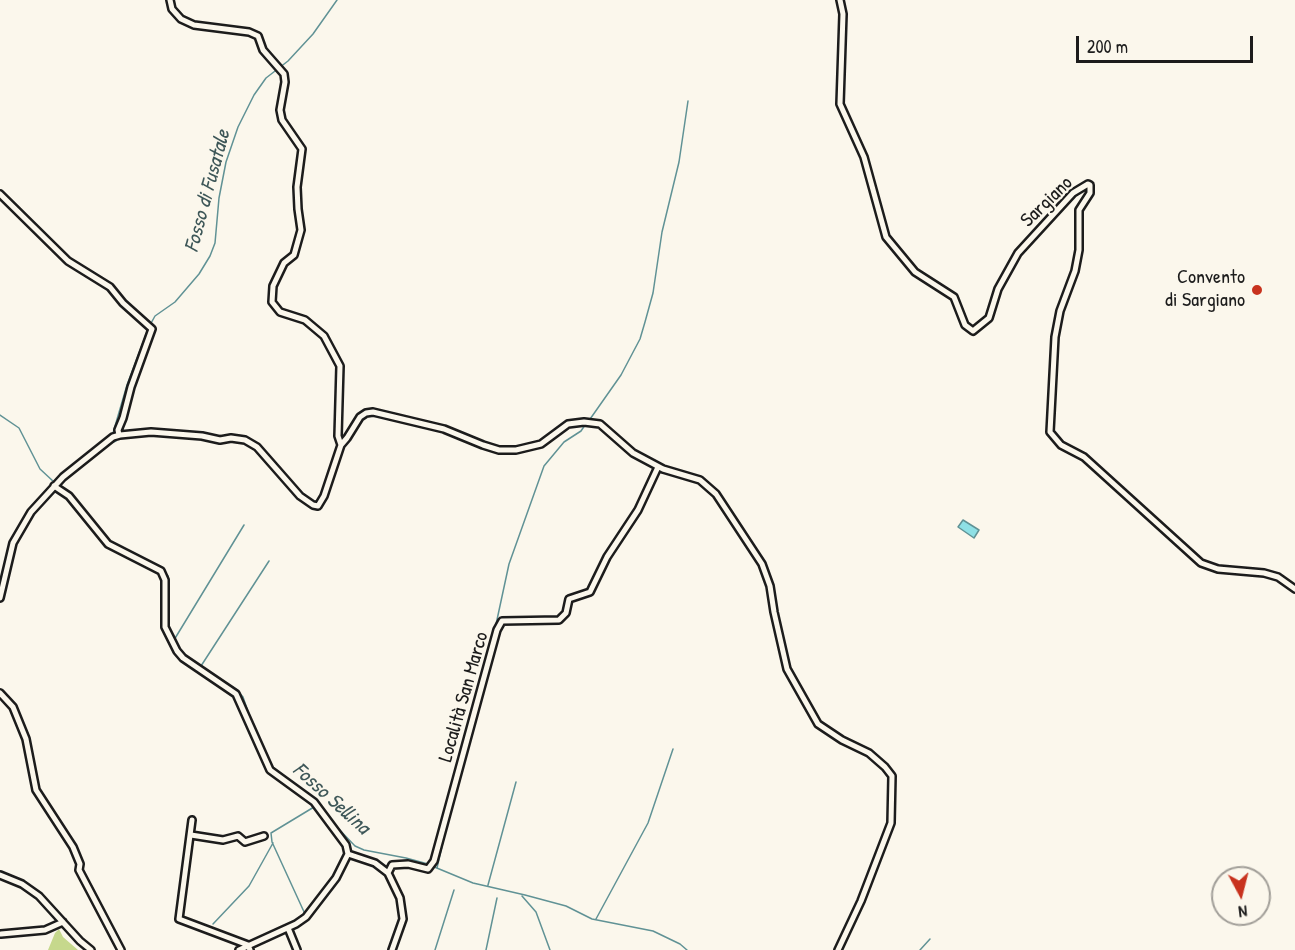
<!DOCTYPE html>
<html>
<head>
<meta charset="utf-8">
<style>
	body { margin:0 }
	#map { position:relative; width:1295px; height:950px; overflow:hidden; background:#fbf7ec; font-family:"Patrick Hand",sans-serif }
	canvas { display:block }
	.north { position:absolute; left:1211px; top:866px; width:60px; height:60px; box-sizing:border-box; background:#fbf7ec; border:2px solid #a29f99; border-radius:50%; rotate:173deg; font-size:16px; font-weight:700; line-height:24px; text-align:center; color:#1c1c1c }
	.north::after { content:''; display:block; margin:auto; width:21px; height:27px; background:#c8321e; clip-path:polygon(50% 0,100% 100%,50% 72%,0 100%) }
	.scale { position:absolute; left:1076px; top:36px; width:177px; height:27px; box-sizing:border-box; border:3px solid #1c1c1c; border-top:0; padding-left:8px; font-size:18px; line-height:21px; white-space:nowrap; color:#1c1c1c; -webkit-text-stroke:4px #fbf7ec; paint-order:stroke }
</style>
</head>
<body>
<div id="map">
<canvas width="1295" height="950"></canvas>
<div class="north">N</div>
<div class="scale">200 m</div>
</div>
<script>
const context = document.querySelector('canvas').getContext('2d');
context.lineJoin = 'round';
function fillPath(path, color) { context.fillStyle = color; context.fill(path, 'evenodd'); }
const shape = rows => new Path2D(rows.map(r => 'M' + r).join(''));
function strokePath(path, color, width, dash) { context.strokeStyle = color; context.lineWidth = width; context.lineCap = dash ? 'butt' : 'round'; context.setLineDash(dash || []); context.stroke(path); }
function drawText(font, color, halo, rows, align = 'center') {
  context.font = font + ' "Patrick Hand",sans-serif'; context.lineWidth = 4.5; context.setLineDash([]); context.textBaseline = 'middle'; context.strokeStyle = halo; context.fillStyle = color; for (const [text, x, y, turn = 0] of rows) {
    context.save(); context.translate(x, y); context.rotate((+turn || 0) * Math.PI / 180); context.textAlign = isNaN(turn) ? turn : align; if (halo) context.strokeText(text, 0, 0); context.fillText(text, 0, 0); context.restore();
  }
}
const green = shape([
	[59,929,63,937,78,950,48,950,55,933]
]);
const water = shape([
	[963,520,979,530,974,538,958,527,963,520]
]);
const stream = shape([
	[150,325,155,316,175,302,199,274,210,256,215,243,219,198,226,162,238,127,254,95,266,78,288,61,313,34,337,0],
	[0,415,19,428,40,469,54,482],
	[588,422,621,375,640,339,645,322,653,293,662,232,679,162,688,101],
	[113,433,127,385,148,329],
	[108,444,116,441],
	[58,484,68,493],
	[164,572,168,576,169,581,168,601],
	[168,621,170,631],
	[495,629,509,564,544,466,564,442,581,431,585,425],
	[174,640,244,525],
	[201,666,269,561],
	[201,667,237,690,243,697,252,723],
	[270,765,318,801,333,823,355,846,364,850,406,858,428,864],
	[456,789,476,716],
	[432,866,473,883,525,895,566,906,592,919,653,931,680,944,687,950],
	[437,868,450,811],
	[488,885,516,782],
	[522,896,536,912,550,950],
	[305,914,272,842,271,833,314,807],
	[596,919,648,823,673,749],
	[213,924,249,886,273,843],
	[435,950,454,890],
	[486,950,497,898],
	[920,950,930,939]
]);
const minor = shape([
	[170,0,172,9,181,19,194,25,249,32,258,36,263,50,284,74,285,82,280,110,282,120,302,149,297,187,298,209,301,230,294,255,284,263,273,286,272,302,280,312,305,320,324,336,340,366,338,436,341,445],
	[840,0,843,14,840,104,864,157,886,237,915,272,954,297,965,325,973,331,989,318,998,289,1018,253,1073,193,1088,184,1090,185,1090,193,1079,210,1079,250,1075,271,1060,311,1055,337,1050,432,1061,445,1084,457,1201,563,1218,569,1264,573,1278,577,1295,589],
	[0,194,68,261,110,287,123,303,152,329,131,387,123,418,118,430,119,435],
	[54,486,69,496,108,544,161,571,165,580,165,627,177,651,183,658,236,694,270,770,314,802,346,845,348,854],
	[0,598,13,543,31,512,63,477,113,437,120,435,151,432,202,436,220,440,231,438,245,440,257,447,300,496,313,505,318,506,324,496,341,445,347,438,360,417,366,413,373,412,444,429,483,445,499,450,516,450,541,444,568,424,584,422,600,424,633,453,663,469,700,480,716,494,762,564,770,586,774,612,787,669,818,724,842,740,869,753,885,767,892,776,891,823,861,901,838,950],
	[0,693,13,707,26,739,36,790,73,847,80,864,79,870,121,950],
	[192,820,179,919,248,945,250,950],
	[191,835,223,840,238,836,245,842,264,836],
	[348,854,375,863,388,873,400,898,403,919,392,950],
	[388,873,392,865,408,864,428,869,434,861,483,681,497,630,502,621,559,620,566,613,569,599,590,592,607,557,638,510,658,467],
	[0,875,22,884,39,896,80,941,91,950],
	[288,928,297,950],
	[1,934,45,930,63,922],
	[239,950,296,924,306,917,336,878,348,854]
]);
const markers = [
	[1257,290,6,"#c8321e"]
];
const streetNames = [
	["Sargiano",1047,202,-44],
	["Località San Marco",464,697,-74]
];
const poiNames = [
	["Convento",1245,278],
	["di Sargiano",1245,301]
];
const waterNames = [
	["Fosso di Fusatale",208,191,-75],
	["Fosso Sellina",331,799,42]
];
fillPath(green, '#c6d88c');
fillPath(water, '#8ee0e5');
strokePath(water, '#609295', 1.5);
strokePath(stream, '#609295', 1.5);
strokePath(minor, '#1c1c1c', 10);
strokePath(minor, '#fbf7ec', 5);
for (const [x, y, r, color] of markers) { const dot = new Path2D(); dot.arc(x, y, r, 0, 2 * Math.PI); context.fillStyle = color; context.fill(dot); strokePath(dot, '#fbf7ec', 2); }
drawText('20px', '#1c1c1c', '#fbf7ec', streetNames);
drawText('20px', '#1c1c1c', '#fbf7ec', poiNames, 'right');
drawText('italic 21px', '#3e5758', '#fbf7ec', waterNames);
</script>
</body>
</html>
